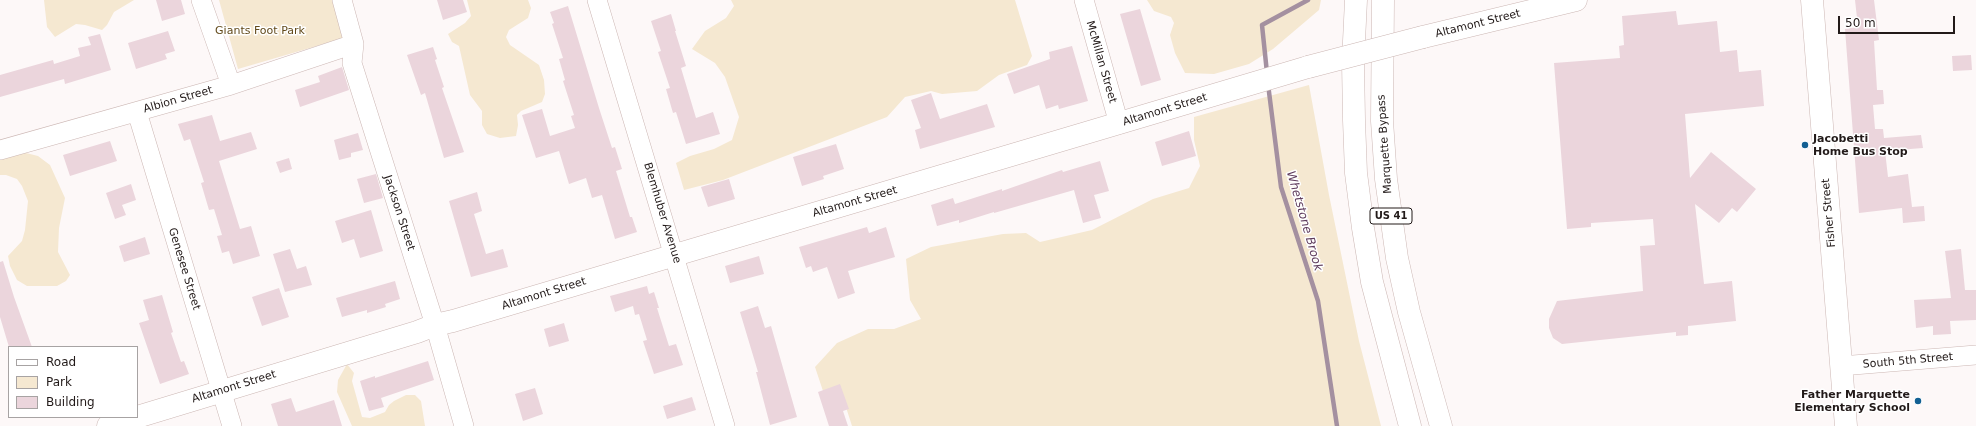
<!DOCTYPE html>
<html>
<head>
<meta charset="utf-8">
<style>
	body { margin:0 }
	#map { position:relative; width:1976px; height:426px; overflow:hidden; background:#fdf8f8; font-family:"DejaVu Sans",sans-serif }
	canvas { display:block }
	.legend { position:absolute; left:8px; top:346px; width:130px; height:72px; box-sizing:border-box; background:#fff; border:1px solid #a7a3a3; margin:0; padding:5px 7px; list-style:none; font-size:12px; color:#221a19 }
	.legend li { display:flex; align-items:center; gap:8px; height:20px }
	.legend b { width:20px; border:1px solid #a7a3a3 }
	.scale { position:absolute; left:1838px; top:16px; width:117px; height:18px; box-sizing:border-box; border:2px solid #221a19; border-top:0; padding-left:5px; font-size:12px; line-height:14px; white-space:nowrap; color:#221a19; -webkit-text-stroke:3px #fff; paint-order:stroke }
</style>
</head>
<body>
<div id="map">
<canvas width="1976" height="426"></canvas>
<ul class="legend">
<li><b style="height:5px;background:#fff"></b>Road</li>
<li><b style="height:11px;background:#f5e8d1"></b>Park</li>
<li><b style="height:11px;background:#ebd5dc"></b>Building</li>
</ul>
<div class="scale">50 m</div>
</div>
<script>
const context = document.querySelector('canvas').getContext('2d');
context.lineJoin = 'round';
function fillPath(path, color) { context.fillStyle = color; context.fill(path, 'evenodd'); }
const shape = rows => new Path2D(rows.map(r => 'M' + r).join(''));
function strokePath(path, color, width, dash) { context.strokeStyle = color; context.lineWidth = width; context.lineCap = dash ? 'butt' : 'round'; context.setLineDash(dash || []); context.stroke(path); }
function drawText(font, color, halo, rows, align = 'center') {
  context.font = font + ' "DejaVu Sans",sans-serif'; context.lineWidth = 3; context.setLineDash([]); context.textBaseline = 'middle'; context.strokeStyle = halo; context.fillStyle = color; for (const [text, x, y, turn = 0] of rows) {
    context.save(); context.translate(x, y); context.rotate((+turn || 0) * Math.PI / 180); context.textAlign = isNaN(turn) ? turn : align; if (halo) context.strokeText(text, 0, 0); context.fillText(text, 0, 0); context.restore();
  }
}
const green = shape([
	[44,0,134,0,114,12,107,25,102,30,85,25,76,24,55,37,47,27],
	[219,0,344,0,351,36,238,69],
	[467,0,528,0,531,8,528,18,509,30,506,37,510,45,539,65,544,80,545,94,542,102,521,111,517,115,518,125,516,136,500,138,487,134,482,125,482,111,470,95,459,46,452,42,448,34,465,23,471,16],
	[731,0,1015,0,1032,56,1027,65,999,75,977,91,942,94,931,91,905,97,887,117,723,180,684,190,676,163,690,156,714,149,732,140,739,117,725,77,715,63,692,49,705,31,726,18,734,6],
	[1147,0,1321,0,1319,10,1273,49,1249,64,1214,74,1185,73,1175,53,1170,35,1174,23,1171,17,1154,11],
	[1309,85,1329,195,1359,341,1381,426,852,426,844,401,823,391,815,367,837,343,868,329,894,329,921,319,910,300,906,259,931,247,1003,234,1026,233,1040,242,1092,230,1153,199,1189,188,1200,166,1194,140,1194,117],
	[8,153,26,153,38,156,50,165,65,198,59,228,58,252,70,275,66,281,57,286,27,286,17,280,10,266,8,256,22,241,25,230,28,201,22,186,17,179,6,175,0,175,0,157],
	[347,364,354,373,352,381,362,417,370,418,385,412,389,405,394,401,406,395,415,395,421,401,425,426,352,426,337,392,338,380]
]);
const stream = shape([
	[1267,73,1262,25,1308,0],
	[1268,84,1281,187,1318,301,1337,426]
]);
const building = shape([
	[156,0,181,0,185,14,162,21],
	[437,0,463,0,467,12,443,20],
	[1855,0,1874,0,1879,40,1874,41,1877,90,1883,90,1884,104,1873,105,1875,129,1883,129,1884,138,1921,135,1923,148,1885,151,1888,177,1908,174,1912,207,1924,206,1925,221,1903,223,1902,208,1859,213,1845,29,1858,27],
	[568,6,599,108,612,148,615,147,622,169,616,171,630,217,632,217,637,232,615,239,602,195,592,198,586,178,569,184,559,151,536,158,522,115,542,109,550,136,575,128,571,116,574,115,563,81,565,80,559,59,563,58,552,24,554,23,550,12],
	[1140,9,1161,80,1141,86,1120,14],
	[1676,11,1678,25,1717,21,1720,52,1737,50,1739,72,1761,70,1764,106,1685,114,1690,178,1711,152,1756,189,1737,212,1732,208,1719,223,1695,204,1704,284,1732,281,1736,321,1688,326,1688,335,1676,336,1676,332,1562,344,1553,338,1549,328,1549,319,1557,301,1643,291,1640,246,1655,245,1653,219,1591,223,1591,227,1567,229,1554,63,1620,58,1619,46,1624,45,1622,16],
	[671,14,676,31,675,31,686,66,681,68,696,118,713,112,720,134,686,144,676,112,673,113,666,89,670,88,658,52,661,51,651,21],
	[168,31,175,51,165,54,167,59,136,69,128,43],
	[100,34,111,70,65,84,64,79,0,97,0,75,53,60,54,64,80,56,78,48,91,45,88,37],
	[1072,46,1088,101,1059,109,1058,105,1046,109,1039,85,1014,94,1007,74,1050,59,1049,52],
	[433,47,437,59,435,60,444,87,442,88,464,152,444,158,425,93,421,95,407,55],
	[1971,55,1972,70,1953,71,1952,56],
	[342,67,349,90,300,107,295,90,320,82,318,76],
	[931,93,940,119,987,104,995,127,920,149,915,130,921,128,911,100],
	[212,115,220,141,251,132,257,149,219,161,240,229,251,226,260,256,233,264,229,251,222,253,217,236,222,235,214,209,209,210,201,183,204,182,190,139,184,141,178,124],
	[1189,131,1196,156,1162,166,1155,142],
	[358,133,363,150,351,153,351,157,339,160,334,140],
	[110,141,117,161,70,176,63,155],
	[836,144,844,169,823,176,824,179,802,186,793,157],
	[289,158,292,169,280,173,276,162],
	[1100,161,1109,191,1094,195,1101,218,1083,223,1074,190,994,213,994,212,959,223,959,220,937,226,931,205,953,198,955,204,1002,189,1002,191,1062,170,1063,172],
	[376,174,383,198,364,203,357,179],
	[729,179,735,199,708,207,701,187],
	[131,184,136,200,122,205,126,215,115,219,106,193],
	[477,192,482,211,474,214,486,254,503,249,508,267,471,277,449,201],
	[371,210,383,251,360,258,354,239,342,243,335,221],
	[867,227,869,233,886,227,895,257,848,271,855,293,838,299,827,267,813,272,811,266,806,268,799,247],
	[145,237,150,254,124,262,119,246],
	[290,249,297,269,306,266,312,285,285,292,273,254],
	[1961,249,1965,290,1976,290,1976,320,1950,321,1951,334,1933,335,1933,326,1916,328,1914,300,1951,298,1945,251],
	[759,256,764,274,730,283,725,266],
	[3,261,14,297,32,347,9,347,0,317,0,262],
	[395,281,400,299,385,304,386,307,367,313,367,310,342,317,336,298],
	[647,286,649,294,654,292,659,308,657,308,669,346,676,344,683,365,654,374,643,341,647,340,639,314,635,315,633,306,615,312,610,296],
	[279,288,289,317,262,326,252,297],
	[162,295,173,332,171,333,181,362,184,361,189,374,160,384,139,323,149,320,143,300],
	[758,306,765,328,771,326,797,417,770,425,756,372,758,372,740,312],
	[564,323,569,341,549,347,544,329],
	[428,361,434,380,381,398,384,407,369,411,360,381,375,376,375,378],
	[840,384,849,409,843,411,848,426,829,426,818,392],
	[535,388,543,414,523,421,515,394],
	[692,397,696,410,667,419,663,406],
	[291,398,296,412,334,400,342,426,278,426,271,404]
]);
const minor = shape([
	[201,0,231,85],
	[342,0,354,44,352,63,435,325,464,426],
	[597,0,725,426],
	[1084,0,1119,124],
	[137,112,232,426],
	[0,150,231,85,354,44],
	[1841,366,1976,355]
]);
const tertiary = shape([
	[1812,0,1846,426],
	[1423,37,1576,0],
	[137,417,417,332,435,325,453,321,1308,67],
	[108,426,136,417]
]);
const trunk = shape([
	[1356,0,1353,62,1354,120,1356,173,1363,228,1372,282,1410,426],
	[1383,0,1382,121,1386,179,1397,258,1409,312,1441,426]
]);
const tertiaryBridge = shape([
	[1308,67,1423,37]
]);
const markers = [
	[1805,145,4,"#126093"],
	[1918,401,4,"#126093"]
];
const shields = [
	[1391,216,42]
];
const shieldNames = [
	["US 41",1391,216]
];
const streetNames = [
	["Altamont Street",1478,24,-14],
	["McMillan Street",1101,62,74],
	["Albion Street",178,100,-16],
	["Altamont Street",1165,110,-17],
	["Marquette Bypass",1385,144,-94],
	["Altamont Street",855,202,-16],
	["Jackson Street",399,213,72],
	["Blemhuber Avenue",662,213,73],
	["Fisher Street",1829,213,-95],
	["Genesee Street",184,269,73],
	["Altamont Street",544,294,-17],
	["South 5th Street",1908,361,-5],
	["Altamont Street",234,387,-17]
];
const parkNames = [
	["Giants Foot Park",260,31]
];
const poiNames = [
	["Jacobetti",1813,139],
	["Home Bus Stop",1813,152],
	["Father Marquette",1910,395,"right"],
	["Elementary School",1910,408,"right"]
];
const waterNames = [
	["Whetstone Brook",1304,221,74]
];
fillPath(green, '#f5e8d1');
strokePath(stream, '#a490a0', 4.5);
fillPath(building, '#ebd5dc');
strokePath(minor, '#ccb7b4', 20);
strokePath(tertiary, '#ccb7b4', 23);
strokePath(trunk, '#ccb7b4', 23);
strokePath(minor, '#fff', 19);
strokePath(tertiary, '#fff', 22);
strokePath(trunk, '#fff', 22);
strokePath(tertiaryBridge, '#ccb7b4', 23, []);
strokePath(tertiaryBridge, '#fff', 22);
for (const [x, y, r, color] of markers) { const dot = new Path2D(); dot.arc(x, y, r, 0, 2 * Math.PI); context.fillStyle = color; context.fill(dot); strokePath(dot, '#fff', 1.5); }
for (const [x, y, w] of shields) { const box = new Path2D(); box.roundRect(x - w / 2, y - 8, w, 16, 3); context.fillStyle = '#fff'; context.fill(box); strokePath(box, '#221a19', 1); }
drawText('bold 10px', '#221a19', null, shieldNames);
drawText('11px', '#221a19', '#fff', streetNames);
drawText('11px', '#624a1b', '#fff', parkNames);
drawText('bold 11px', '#221a19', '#fff', poiNames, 'left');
drawText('italic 12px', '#5e3b5c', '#fff', waterNames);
</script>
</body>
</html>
